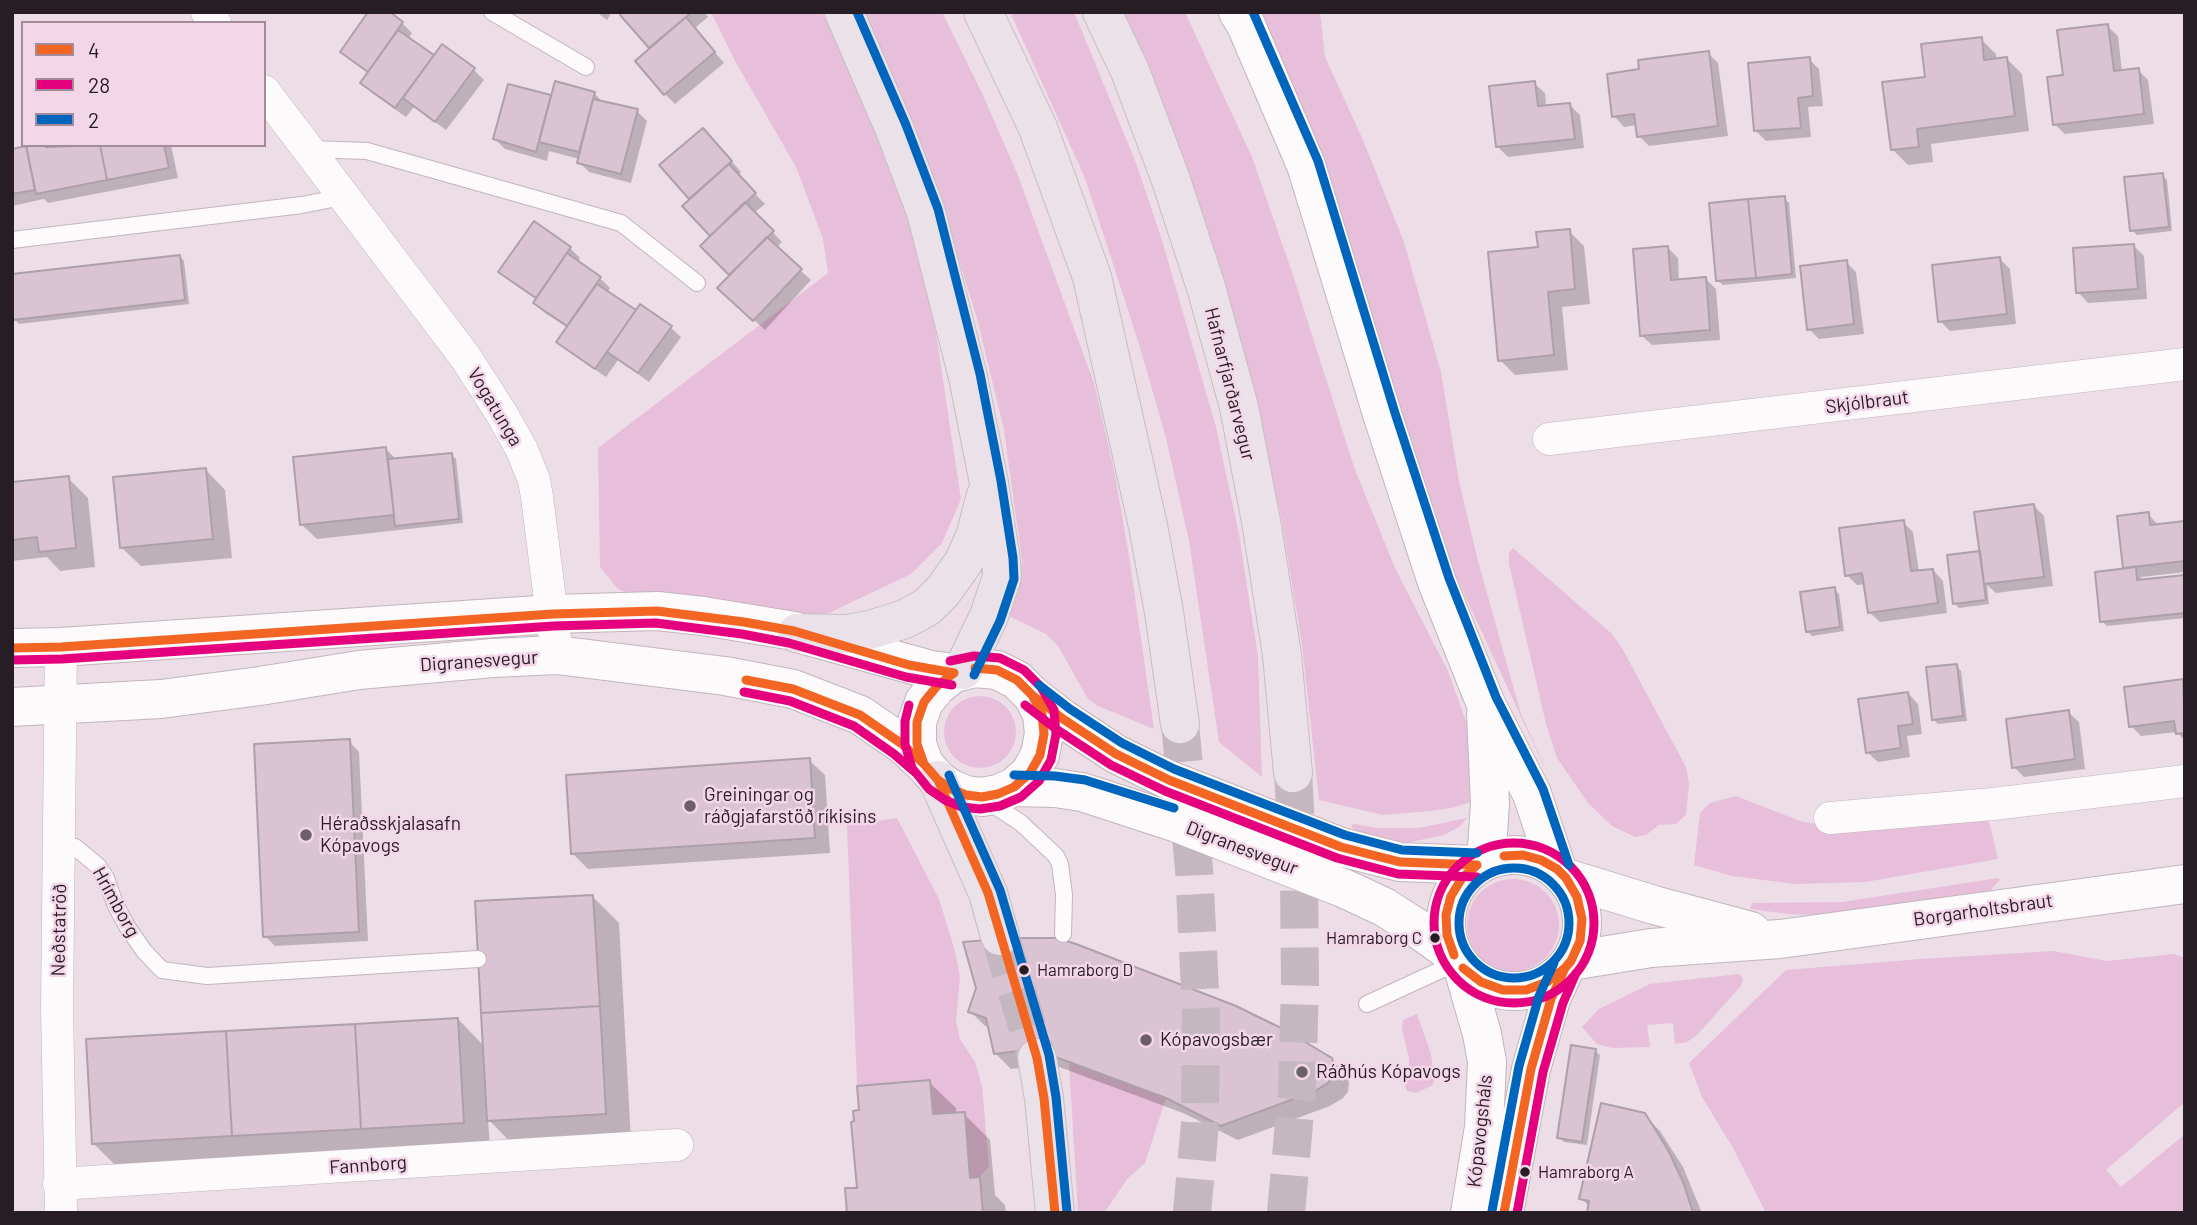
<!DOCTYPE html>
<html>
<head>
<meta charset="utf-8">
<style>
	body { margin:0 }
	#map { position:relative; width:2197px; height:1225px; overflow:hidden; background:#eddde7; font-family:Barlow,sans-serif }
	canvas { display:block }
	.frame { position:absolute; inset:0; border:14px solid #271d24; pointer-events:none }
	.legend { position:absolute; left:21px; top:21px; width:245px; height:126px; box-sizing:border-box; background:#f4d6e9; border:2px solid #a28c9a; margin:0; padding:9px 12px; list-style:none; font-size:21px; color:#271d24 }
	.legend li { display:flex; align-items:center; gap:14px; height:35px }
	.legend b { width:35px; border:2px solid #a28c9a }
</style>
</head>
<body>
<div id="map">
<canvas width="2197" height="1225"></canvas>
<div class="frame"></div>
<ul class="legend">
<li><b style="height:9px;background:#f26522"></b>4</li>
<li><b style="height:9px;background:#e5007d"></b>28</li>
<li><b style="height:9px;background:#0065bd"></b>2</li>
</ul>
</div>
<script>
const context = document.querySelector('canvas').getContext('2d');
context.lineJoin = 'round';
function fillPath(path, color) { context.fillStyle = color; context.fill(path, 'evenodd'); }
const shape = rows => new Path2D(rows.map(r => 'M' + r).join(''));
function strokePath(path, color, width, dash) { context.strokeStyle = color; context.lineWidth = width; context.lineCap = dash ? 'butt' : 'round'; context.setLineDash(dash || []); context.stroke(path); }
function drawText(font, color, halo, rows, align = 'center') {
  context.font = font + ' Barlow,sans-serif'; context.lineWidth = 5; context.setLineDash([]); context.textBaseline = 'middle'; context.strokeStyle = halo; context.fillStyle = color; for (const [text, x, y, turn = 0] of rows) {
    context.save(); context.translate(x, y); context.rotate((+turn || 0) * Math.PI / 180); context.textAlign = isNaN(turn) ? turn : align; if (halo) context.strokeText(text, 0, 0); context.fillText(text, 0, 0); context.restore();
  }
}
const green = shape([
	[711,12,822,12,864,97,909,210,933,314,961,499,942,543,911,574,829,613,793,616,646,602,618,589,600,567,598,448,828,273,823,239,796,167,734,59],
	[862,12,942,12,982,93,1017,173,1094,383,1115,475,1129,556,1154,729,1098,706,1088,699,1058,646,1046,634,1009,616,1021,583,1022,561,1004,430,978,322,950,231],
	[1010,12,1074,12,1136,163,1162,240,1216,427,1239,534,1258,657,1262,777,1219,742,1189,541,1166,438,1139,344,1085,178],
	[1119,12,1185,12,1252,157,1293,275,1354,467,1395,568,1448,671,1468,727,1472,802,1451,808,1430,811,1383,815,1319,800,1302,645,1281,517,1259,418],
	[1260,12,1320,12,1325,57,1363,140,1404,242,1441,372,1459,481,1478,561,1520,711,1549,777,1427,514],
	[1513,548,1612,634,1622,648,1686,767,1689,784,1686,815,1676,824,1659,825,1646,835,1635,837,1612,826,1588,803,1557,758,1546,724,1509,564,1509,553],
	'944 732a36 36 0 1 1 72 0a36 36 0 1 1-72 0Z',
	[1736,796,1800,821,1823,825,1982,812,1990,825,1998,859,1865,882,1796,884,1732,876,1694,865,1700,813,1710,803],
	[897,818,939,899,955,951,960,977,956,1021,960,1039,975,1062,982,1086,989,1166,980,1177,970,1178,965,1112,933,1114,930,1080,857,1086,847,825],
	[1467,818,1459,827,1444,835,1406,843,1386,841,1363,834,1351,827,1353,824,1379,828,1418,828],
	[1998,878,2000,880,1985,896,1839,916,1788,914,1750,909,1752,903,1842,902],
	'1467 925a46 46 0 1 1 92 0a46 46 0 1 1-92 0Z',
	[2053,951,2107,961,2174,954,2185,958,2185,1102,2106,1170,2121,1187,2185,1134,2185,1213,1766,1213,1733,1148,1702,1097,1689,1063,1786,970,1920,959],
	[1739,974,1743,978,1741,986,1696,1036,1687,1042,1675,1044,1673,1023,1647,1025,1650,1047,1612,1048,1597,1044,1582,1027,1599,1009,1650,984],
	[1417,1014,1431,1054,1434,1078,1433,1085,1416,1093,1407,1091,1405,1086,1409,1074,1409,1059,1402,1028,1403,1020],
	[1069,1063,1166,1098,1145,1163,1128,1178,1104,1213,1078,1213]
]);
const shadow = shape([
	[596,12,612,12,607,20],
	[626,12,704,12,708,17,695,28,724,63,675,104,665,94,652,48,623,16],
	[402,23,412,33,408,39,434,57,474,70,484,80,446,130,414,107,406,117,372,93,362,83,369,74,343,52],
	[2107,26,2118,36,2122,72,2138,70,2148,80,2154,124,2065,134,2054,124,2065,77],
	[1981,39,1996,54,1997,60,2007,59,2022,74,2029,131,1931,144,1933,162,1908,165,1892,149,1927,78],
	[1708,53,1718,63,1728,136,1649,146,1639,136,1637,125,1624,127,1614,116,1641,71],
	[1809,59,1819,69,1823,106,1808,107,1811,137,1766,141,1756,131],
	[1534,83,1545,93,1546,107,1570,105,1580,115,1584,148,1508,157,1498,147],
	[509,86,553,97,594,93,604,103,637,111,647,121,631,183,589,172,579,162,579,159,549,151,547,161,505,149,495,139],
	[713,140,741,172,738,176,765,204,754,213,782,242,776,248,811,280,765,330,730,298,731,275,703,246,713,236,684,206,691,199,662,165],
	[28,145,53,145,54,147,64,145,171,145,178,178,48,203,44,199,12,206,12,151,29,148],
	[2162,175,2167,180,2172,231,2137,235,2132,230],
	[1784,198,1789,203,1796,278,1723,285,1718,281],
	[1569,231,1584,246,1590,304,1562,307,1568,370,1515,375,1500,360,1540,249],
	[2134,246,2144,256,2147,299,2088,303,2078,292],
	[1667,247,1678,258,1679,281,1706,279,1716,289,1720,340,1652,345,1641,335],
	[570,248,580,258,578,262,600,278,610,288,607,293,636,313,670,327,681,337,649,382,618,360,606,377,569,352,559,341,568,328,545,313,535,303,537,300,511,282,501,272],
	[180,256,184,261,189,304,19,324,14,319,12,276],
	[2000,259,2010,269,2016,324,1950,331,1940,321],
	[1846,262,1856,272,1864,334,1819,339,1809,329],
	[386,449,397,460,451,455,456,459,463,523,317,539,301,524],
	[206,470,225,490,232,558,141,566,121,547],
	[68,478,88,498,95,567,60,571,47,557,12,561,12,484],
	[2034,506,2044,516,2053,586,1996,593,1987,585,1989,604,1959,608,1954,603,1981,553],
	[2148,514,2159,526,2185,523,2185,572,2141,577,2141,581,2185,576,2185,618,2107,626,2102,621,2127,570,2125,567],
	[1903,522,1913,532,1919,572,1933,570,1943,581,1947,613,1880,622,1869,612,1866,584,1857,585,1847,575],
	[1834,589,1839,594,1844,631,1812,636,1807,631],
	[1957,666,1961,671,1967,721,1938,724,1933,719],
	[2183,681,2185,683,2185,741,2177,732,2141,736,2131,726],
	[1908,693,1918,704,1922,734,1907,736,1910,757,1878,762,1867,752],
	[2068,712,2079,722,2085,769,2024,777,2014,767],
	[349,741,359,752,368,941,275,946,265,936],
	[809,760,825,775,830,853,588,869,573,854],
	[593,897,619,923,631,1140,515,1147,488,1119,490,1148,128,1178,93,1143,458,1019,485,1047],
	[970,1011,1331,1059,1347,1075,1349,1083,1348,1092,1343,1098,1330,1106,1238,1140,1183,1113,1051,1064,1011,1069,995,1053,990,1028,985,1026],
	[1595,1051,1600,1055,1587,1145,1564,1142,1559,1137],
	[929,1082,956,1108,956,1114,964,1114,990,1140,995,1195,1005,1205,1006,1213,849,1213,858,1189],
	[1644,1115,1660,1131,1683,1167,1702,1213,1588,1213,1590,1207,1581,1198]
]);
const building = shape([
	[368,12,390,12,403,22,368,72,340,52,368,12],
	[624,12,692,12,649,48,620,15,624,12],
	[686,17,715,52,664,95,635,61,686,17],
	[2108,24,2114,71,2139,68,2144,114,2053,125,2047,77,2063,75,2057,30,2108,24],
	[398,30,434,55,395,108,360,83,398,30],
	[1982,37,1984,60,2007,57,2015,116,1917,129,1919,147,1891,150,1882,82,1925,77,1921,44,1982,37],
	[442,44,475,68,435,122,403,98,442,44],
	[1709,51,1718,126,1637,137,1634,114,1612,117,1607,74,1639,69,1638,60,1709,51],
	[1810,57,1813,96,1798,98,1801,128,1754,131,1748,63,1810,57],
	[555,81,595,92,579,152,539,142,555,81],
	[1535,81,1538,106,1570,103,1575,139,1496,147,1489,86,1535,81],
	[508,84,551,95,536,152,493,139,508,84],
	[593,99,638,109,621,174,577,163,593,99],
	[703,128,732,161,689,199,659,165,703,128],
	[26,145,46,145,46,147,100,145,107,180,36,194,26,145],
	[100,145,164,145,169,168,107,180,100,145],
	[26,146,35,190,12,194,12,149,26,146],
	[729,164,756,193,710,236,682,206,729,164],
	[2163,173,2169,227,2130,231,2124,177,2163,173],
	[1785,196,1792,274,1756,278,1748,199,1785,196],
	[1748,199,1756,278,1716,281,1709,203,1748,199],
	[745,202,774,231,729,275,700,246,745,202],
	[534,221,571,247,536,298,498,272,534,221],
	[1570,229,1575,289,1548,292,1554,355,1498,361,1488,252,1538,247,1536,232,1570,229],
	[767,237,802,269,753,321,717,288,767,237],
	[2134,244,2138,289,2076,293,2073,248,2134,244],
	[1668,246,1671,280,1706,277,1710,330,1640,336,1633,249,1668,246],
	[567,253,601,277,567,326,533,303,567,253],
	[180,255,185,300,13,320,12,274,180,255],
	[2000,257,2007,314,1938,322,1932,265,2000,257],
	[1847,260,1854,324,1807,330,1800,266,1847,260],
	[597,284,636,310,595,369,556,342,597,284],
	[640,304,672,326,638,373,607,352,640,304],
	[386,447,394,515,300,525,293,457,386,447],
	[452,453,459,519,395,526,388,459,452,453],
	[206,468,213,539,120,548,113,477,206,468],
	[69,476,76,548,39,552,37,537,12,540,12,482,69,476],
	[2034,504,2044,577,1984,584,1974,512,2034,504],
	[2149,512,2150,525,2185,521,2185,561,2123,568,2117,516,2149,512],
	[1904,520,1911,571,1933,569,1938,603,1868,613,1862,573,1845,576,1839,528,1904,520],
	[1980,551,1986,600,1953,604,1947,555,1980,551],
	[2136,567,2137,580,2185,575,2185,613,2100,622,2095,572,2136,567],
	[1835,587,1840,627,1806,632,1800,592,1835,587],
	[1957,664,1963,716,1932,720,1926,667,1957,664],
	[2183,679,2185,733,2176,734,2174,721,2129,727,2124,687,2183,679],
	[1908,692,1913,724,1898,726,1901,748,1866,753,1858,699,1908,692],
	[2069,710,2075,759,2012,768,2006,719,2069,710],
	[350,739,359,932,263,937,254,744,350,739],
	[810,758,815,838,571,854,566,775,810,758],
	[593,895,600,1006,481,1013,475,901,593,895],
	[1014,938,1057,938,1076,944,1236,1006,1285,1030,1332,1058,1335,1067,1333,1077,1328,1083,1315,1091,1221,1126,1166,1098,1034,1049,994,1054,986,1018,968,1012,976,988,963,942,1014,938],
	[600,1006,606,1114,487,1121,481,1013,600,1006],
	[458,1018,464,1123,361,1129,355,1024,458,1018],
	[355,1024,361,1129,232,1136,226,1031,355,1024],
	[226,1031,232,1136,92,1144,86,1039,226,1031],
	[1571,1045,1596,1049,1582,1142,1557,1138,1571,1045],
	[930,1080,933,1114,965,1112,970,1178,980,1177,983,1213,847,1213,845,1188,857,1188,851,1122,854,1121,853,1111,859,1110,857,1086,930,1080],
	[1601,1103,1645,1113,1668,1150,1684,1184,1693,1213,1587,1213,1589,1201,1579,1199,1601,1103]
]);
const primaryTunnel = shape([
	[1180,724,1194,869,1201,1010,1200,1123,1192,1213],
	[1000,936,1037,1058],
	[1286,1213,1297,1090,1300,984,1299,878,1293,773]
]);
const lane = shape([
	[492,12,586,67],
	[310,149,367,151,621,223,697,283],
	[12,240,302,205,342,197],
	[986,800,1021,823,1056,856,1060,864,1064,895,1063,934],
	[60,842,75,847,98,866,106,878,115,904,128,928,144,951,162,970,207,976,478,959],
	[1367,1004,1458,962]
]);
const street = shape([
	[207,12,215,23],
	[264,91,466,358,503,416,522,450,534,480,537,497,557,655],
	[1549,439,2185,364],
	[61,647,57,1007,61,1213],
	[1830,818,1993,804,2185,781],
	[59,1184,677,1145]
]);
const secondary = shape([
	[1238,12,1246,25,1306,165,1383,417,1437,582,1485,702,1532,794,1557,869],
	[12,648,61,647,553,614,657,611,703,616,794,631,797,633,931,670,954,673,975,668,997,670,1017,680,1032,695,1042,714,1044,734,1040,755,1030,773,1014,787,998,794,982,797,966,795,951,789,938,780,924,764,917,744,917,722,924,702,937,686,954,673],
	[1032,695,1063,719,1116,754,1169,780,1341,847,1400,862,1477,865],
	[12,707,161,699,260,686,359,670,493,658,557,655,725,676,793,689,860,715,902,744,924,764],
	[1486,714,1490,804,1486,861],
	[1014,787,1055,788,1082,792,1177,823,1343,888,1384,907,1417,928,1454,955],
	'1446 923a68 68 0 1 1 136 0a68 68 0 1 1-136 0Z',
	[1566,878,1654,905,1751,931],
	[1571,961,1651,948,1780,939,2185,884],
	[1463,968,1482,1034,1487,1062,1484,1127,1470,1213],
	[1504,1213,1531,1069,1551,999,1565,968]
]);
const primary = shape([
	[844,12,895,130,926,212,968,377,989,483,1001,560,1002,577,989,616,963,670],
	[983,12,1038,128,1092,277,1148,526,1164,612,1180,724],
	[1102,12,1130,71,1171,180,1206,287,1239,407,1261,521,1282,655,1293,773],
	[797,633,848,634,873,629,905,619,927,607,943,591,963,563,975,537,986,495],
	[938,780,988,893,1000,936],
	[1037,1058,1044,1098,1055,1213]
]);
const bus1 = shape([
	[12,648,61,647,553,614,657,611,744,622,794,631,909,665,954,673],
	[746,680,793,689,860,715,902,744,924,764],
	[1032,695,1063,719,1116,754,1169,780,1341,847,1400,862,1477,865],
	[917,722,917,744,924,764,938,780,951,789,966,795,982,797,998,794,1014,787,1030,773,1040,755,1044,734,1042,714,1032,695,1017,680,997,670,975,668],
	[917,722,924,702,937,686,954,673],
	[938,780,988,893,1037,1058,1044,1098,1055,1213],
	[1454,955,1447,935,1446,915,1451,896,1462,878,1477,865],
	[1463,968,1481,982,1503,990,1526,990,1547,982,1565,968,1571,961,1580,941,1582,919,1577,897,1566,878,1557,869,1541,860,1523,855,1504,856],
	[1504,1213,1531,1069,1551,999,1565,968]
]);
const bus2 = shape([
	[12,660,62,659,554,626,656,623,742,634,789,643,906,677,952,685],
	[744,692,790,701,854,726,894,754,916,773],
	[909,705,905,721,905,744,912,768,929,789,945,800,962,807,980,809,1000,806,1021,797,1039,781,1051,760,1056,734,1054,710,1041,687,1024,670,1000,658,974,656,950,661],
	[1025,705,1056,729,1111,765,1165,791,1337,858,1398,874,1477,877],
	'1434 923a80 80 0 1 1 160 0a80 80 0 1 1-160 0Z',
	[1517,1213,1543,1072,1563,1003,1576,973]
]);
const bus3 = shape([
	[857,12,906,125,938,209,980,374,1001,481,1013,558,1014,579,1000,621,974,675],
	[1253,12,1318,161,1395,413,1449,578,1496,697,1543,789,1569,865],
	[1039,685,1070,709,1122,743,1174,769,1345,835,1402,850,1477,853],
	[949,775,1000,890,1049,1055,1056,1097,1067,1212],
	[1014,775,1055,776,1085,780,1174,808],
	'1459 923a55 55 0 1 1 110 0a55 55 0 1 1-110 0Z',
	[1492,1211,1519,1066,1539,996,1554,963]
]);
const markers = [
	[690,806,7,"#6c6068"],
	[306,835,7,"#6c6068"],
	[1435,938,6,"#271d24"],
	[1024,970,6,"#271d24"],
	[1146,1040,7,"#6c6068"],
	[1302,1072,7,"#6c6068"],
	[1525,1172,6,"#271d24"]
];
const busNames = [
	["Hamraborg C",1422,938,"right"],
	["Hamraborg D",1037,970],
	["Hamraborg A",1538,1172]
];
const streetNames = [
	["Hafnarfjarðarvegur",1230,384,76],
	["Skjólbraut",1867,402,-7],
	["Vogatunga",495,407,59],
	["Digranesvegur",479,661,-4],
	["Digranesvegur",1242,848,21],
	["Hrímborg",116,902,61],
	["Borgarholtsbraut",1983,910,-8],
	["Neðstatröð",59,930,-89],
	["Kópavogsháls",1480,1131,-84],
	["Fannborg",368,1165,-4]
];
const poiNames = [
	["Greiningar og",704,795],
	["ráðgjafarstöð ríkisins",704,817],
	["Héraðsskjalasafn",320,824],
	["Kópavogs",320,846],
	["Kópavogsbær",1160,1040],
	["Ráðhús Kópavogs",1316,1072]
];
fillPath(green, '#e8bfda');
fillPath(shadow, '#0003');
fillPath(building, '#dac3d2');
strokePath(building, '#ada0a8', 2);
strokePath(primaryTunnel, '#c5b7c0', 38, [38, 19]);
strokePath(lane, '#c2b5bd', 18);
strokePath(street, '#c2b5bd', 33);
strokePath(secondary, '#c2b5bd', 40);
strokePath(primary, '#c5bdc2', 40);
strokePath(lane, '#fcfafb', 16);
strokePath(street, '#fcfafb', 32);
strokePath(secondary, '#fcfafb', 38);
strokePath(primary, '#eae2e8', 38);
strokePath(bus1, '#f26522', 9);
strokePath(bus2, '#e5007d', 9);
strokePath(bus3, '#0065bd', 9);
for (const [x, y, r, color] of markers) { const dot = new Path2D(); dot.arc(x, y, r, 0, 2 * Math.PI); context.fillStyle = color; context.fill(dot); strokePath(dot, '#f4d6e9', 2.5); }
drawText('17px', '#271d24', '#f4d6e9', busNames, 'left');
drawText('19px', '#271d24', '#f4d6e9', streetNames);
drawText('19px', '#271d24', '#f4d6e9', poiNames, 'left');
</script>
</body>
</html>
